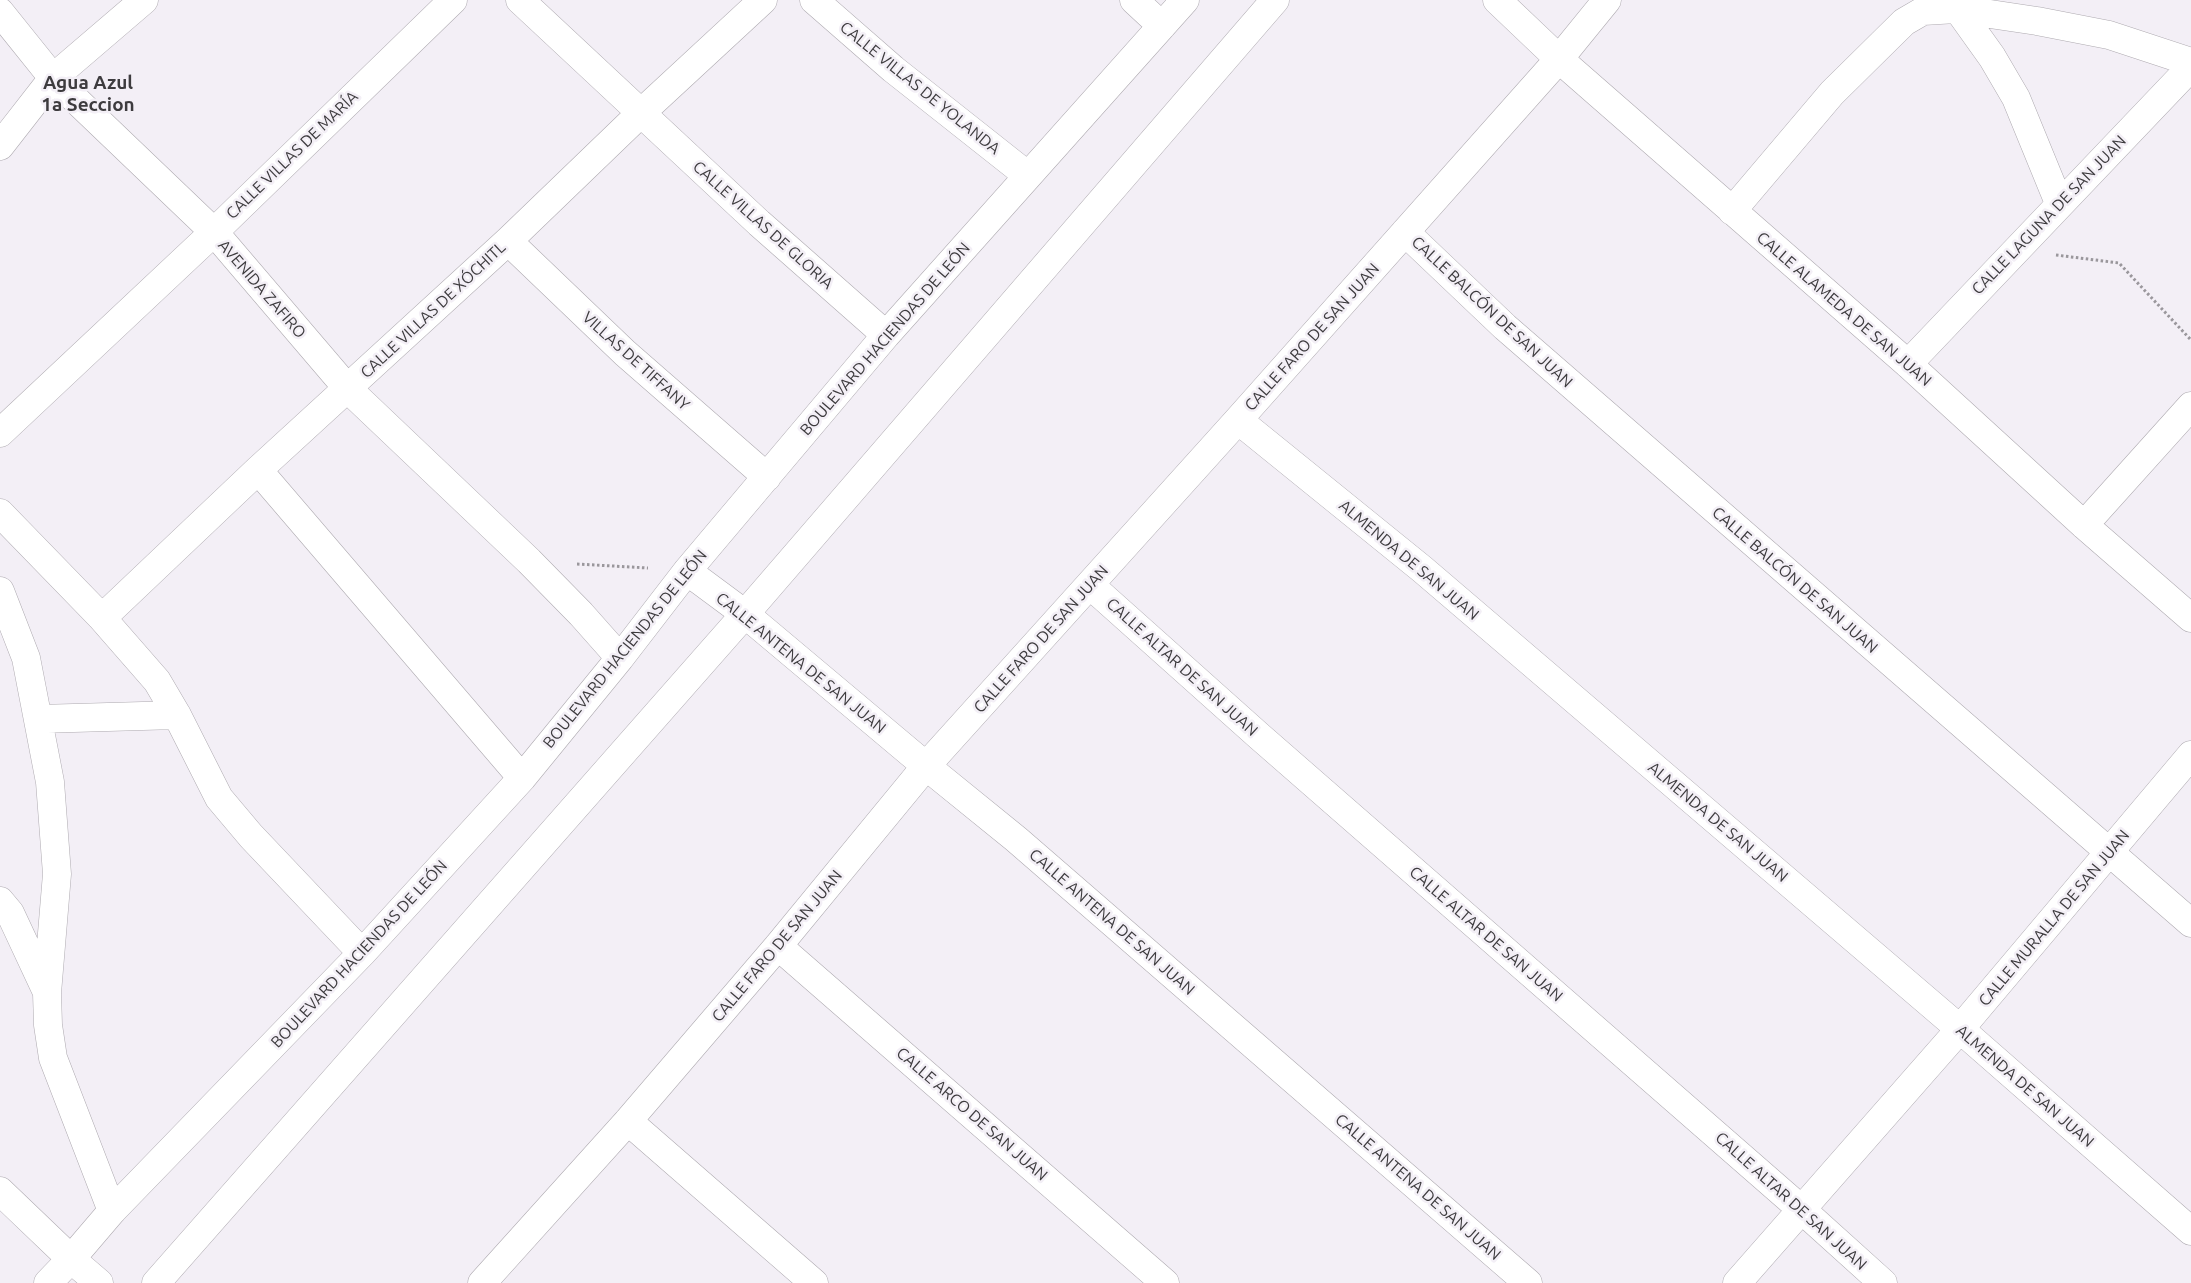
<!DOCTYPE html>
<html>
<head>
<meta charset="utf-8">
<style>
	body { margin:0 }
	canvas { display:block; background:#f3eff6 }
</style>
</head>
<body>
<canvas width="2191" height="1283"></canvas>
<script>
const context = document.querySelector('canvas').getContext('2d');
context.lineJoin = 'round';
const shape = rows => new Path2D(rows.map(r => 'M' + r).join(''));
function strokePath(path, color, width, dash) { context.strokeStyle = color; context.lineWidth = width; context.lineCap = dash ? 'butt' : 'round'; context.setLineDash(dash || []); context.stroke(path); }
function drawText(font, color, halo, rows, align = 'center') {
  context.font = font + ' Ubuntu,sans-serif'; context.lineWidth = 5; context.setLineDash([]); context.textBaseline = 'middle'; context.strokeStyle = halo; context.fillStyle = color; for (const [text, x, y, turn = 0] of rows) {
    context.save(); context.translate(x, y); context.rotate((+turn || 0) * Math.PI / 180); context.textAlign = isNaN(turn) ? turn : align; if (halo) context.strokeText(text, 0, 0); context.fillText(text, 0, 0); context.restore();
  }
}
const path = shape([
	[2056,255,2119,263,2191,340],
	[577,564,648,568]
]);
const minor = shape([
	[520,0,759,223,886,335],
	[814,0,893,69,1027,175],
	[1134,0,1162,26],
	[1497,0,1559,59,1908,364,2084,525,2191,618],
	[1952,1,1992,57,2016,98,2059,203],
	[0,12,53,78,214,232,348,389,529,561,581,614,620,658],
	[0,146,53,78,144,0],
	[1732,211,1832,93,1904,22,1923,11,1956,9,2037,21,2109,35,2191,62],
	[1405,232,1505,327,2191,923],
	[508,241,625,353,767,477],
	[1908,364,2191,67],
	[1238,420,1422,569,1960,1029,2191,1231],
	[0,433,214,232,453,0],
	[258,470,522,778],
	[0,513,102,618,157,681,177,715,219,798,251,836,362,953],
	[2084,525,2191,406],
	[687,571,745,614,926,766,1016,839,1528,1283],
	[1090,585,1259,736,1801,1209,1883,1283],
	[0,591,26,658,50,782,57,874,47,993,48,1025,53,1058,112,1211],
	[102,618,258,470,508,241,642,112,763,0],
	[39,719,177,715],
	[0,901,10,913,46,990],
	[778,946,1165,1283],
	[628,1121,814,1283],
	[0,1191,71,1259,99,1283],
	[48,1283,71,1259,112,1211,362,953,522,778,620,658,687,571,886,335,1185,0],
	[156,1283,745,614,1275,0],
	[482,1283,628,1121,778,946,926,766,1238,420,1559,59,1607,0],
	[1737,1283,1960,1029,2191,755]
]);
const streetNames = [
	["CALLE VILLAS DE YOLANDA",920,88,39],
	["CALLE VILLAS DE MARÍA",292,155,-44],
	["CALLE LAGUNA DE SAN JUAN",2049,215,-46],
	["CALLE VILLAS DE GLORIA",763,225,42],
	["AVENIDA ZAFIRO",262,289,49],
	["CALLE ALAMEDA DE SAN JUAN",1844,309,41],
	["CALLE VILLAS DE XÓCHITL",433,310,-43],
	["CALLE BALCÓN DE SAN JUAN",1492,312,43],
	["CALLE FARO DE SAN JUAN",1312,337,-48],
	["BOULEVARD HACIENDAS DE LEÓN",885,339,-49],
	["VILLAS DE TIFFANY",636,361,42],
	["ALMENDA DE SAN JUAN",1409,560,40],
	["CALLE BALCÓN DE SAN JUAN",1795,580,41],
	["CALLE FARO DE SAN JUAN",1041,639,-48],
	["BOULEVARD HACIENDAS DE LEÓN",625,649,-51],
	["CALLE ANTENA DE SAN JUAN",801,663,39],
	["CALLE ALTAR DE SAN JUAN",1182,667,42],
	["ALMENDA DE SAN JUAN",1718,822,40],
	["CALLE MURALLA DE SAN JUAN",2054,918,-50],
	["CALLE ANTENA DE SAN JUAN",1112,922,41],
	["CALLE ALTAR DE SAN JUAN",1486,934,41],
	["CALLE FARO DE SAN JUAN",777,946,-50],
	["BOULEVARD HACIENDAS DE LEÓN",359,954,-47],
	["ALMENDA DE SAN JUAN",2025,1086,41],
	["CALLE ARCO DE SAN JUAN",972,1114,41],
	["CALLE ANTENA DE SAN JUAN",1418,1187,41],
	["CALLE ALTAR DE SAN JUAN",1791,1201,42]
];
const quarterNames = [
	["Agua Azul",88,83],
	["1a Seccion",88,105]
];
strokePath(minor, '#aeaab0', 29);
strokePath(path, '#9a979c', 3, [2.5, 2.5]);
strokePath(minor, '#fff', 28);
drawText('16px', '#3d3b3e', '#f3eff6', streetNames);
drawText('bold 19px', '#3d3b3e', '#f3eff6', quarterNames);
</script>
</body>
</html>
